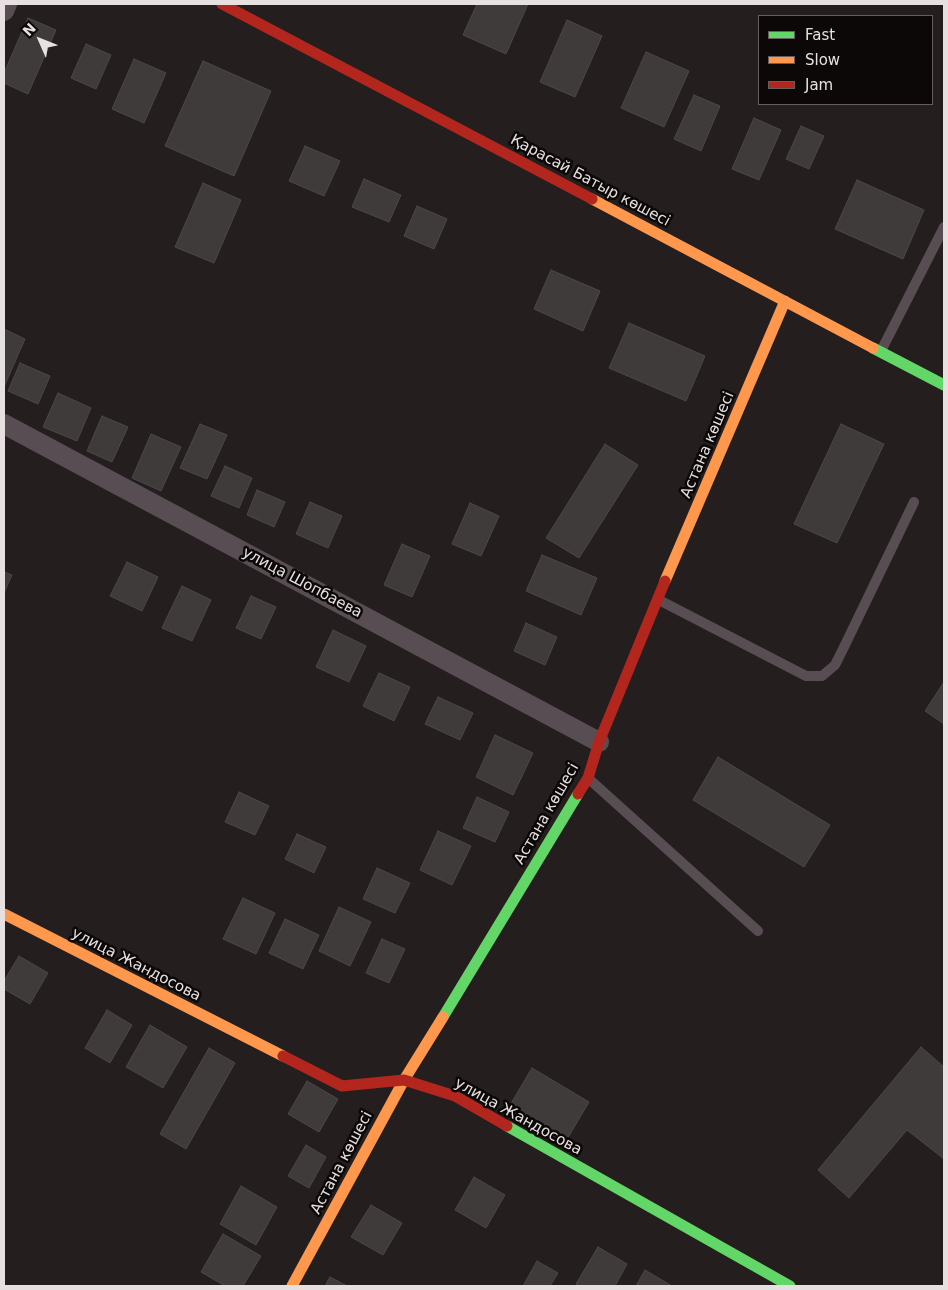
<!DOCTYPE html>
<html>
<head>
<meta charset="utf-8">
<style>
	body { margin:0 }
	#map { position:relative; width:948px; height:1290px; overflow:hidden; background:#241e1f; font-family:"DejaVu Sans",sans-serif }
	canvas { display:block }
	.frame { position:absolute; inset:0; border:5px solid #e7e0e1; pointer-events:none }
	.legend { position:absolute; left:758px; top:15px; width:175px; height:90px; box-sizing:border-box; background:#0c0808; border:1px solid #645e5f; margin:0; padding:6px 9px; list-style:none; font-size:15px; color:#e7e0e1 }
	.legend li { display:flex; align-items:center; gap:10px; height:25px }
	.legend b { width:25px; border:1px solid #645e5f }
	.north { position:absolute; left:15px; top:15px; width:50px; height:50px; -webkit-text-stroke:4px #0c0808; paint-order:stroke; rotate:314deg; font-size:14px; font-weight:700; line-height:20px; text-align:center; color:#e7e0e1 }
	.north::after { content:''; display:block; margin:auto; width:18px; height:22px; background:#e7e0e1; clip-path:polygon(50% 0,100% 100%,50% 72%,0 100%) }
</style>
</head>
<body>
<div id="map">
<canvas width="948" height="1290"></canvas>
<div class="frame"></div>
<ul class="legend">
<li><b style="height:6px;background:#63d668"></b>Fast</li>
<li><b style="height:6px;background:#ff974d"></b>Slow</li>
<li><b style="height:6px;background:#b3261e"></b>Jam</li>
</ul>
<div class="north">N</div>
</div>
<script>
const context = document.querySelector('canvas').getContext('2d');
context.lineJoin = 'round';
function fillPath(path, color) { context.fillStyle = color; context.fill(path, 'evenodd'); }
const shape = rows => new Path2D(rows.map(r => 'M' + r).join(''));
function strokePath(path, color, width, dash) { context.strokeStyle = color; context.lineWidth = width; context.lineCap = dash ? 'butt' : 'round'; context.setLineDash(dash || []); context.stroke(path); }
function drawText(font, color, halo, rows, align = 'center') {
  context.font = font + ' "DejaVu Sans",sans-serif'; context.lineWidth = 5; context.setLineDash([]); context.textBaseline = 'middle'; context.strokeStyle = halo; context.fillStyle = color; for (const [text, x, y, turn = 0] of rows) {
    context.save(); context.translate(x, y); context.rotate((+turn || 0) * Math.PI / 180); context.textAlign = isNaN(turn) ? turn : align; if (halo) context.strokeText(text, 0, 0); context.fillText(text, 0, 0); context.restore();
  }
}
const building = shape([
	[477,4,528,4,506,54,463,35,477,4],
	[28,18,56,30,28,94,4,83,4,73,28,18],
	[567,20,602,36,575,97,540,82,567,20],
	[86,44,111,55,96,89,71,78,86,44],
	[646,52,689,71,664,127,621,108,646,52],
	[134,59,166,73,144,123,112,109,134,59],
	[203,61,271,91,234,176,165,146,203,61],
	[694,95,720,106,701,151,674,139,694,95],
	[754,118,781,130,759,180,732,169,754,118],
	[801,126,824,136,809,169,786,159,801,126],
	[305,146,340,161,324,196,289,181,305,146],
	[364,179,401,195,389,222,352,207,364,179],
	[857,180,924,210,903,259,835,229,857,180],
	[203,183,241,200,214,263,175,247,203,183],
	[417,206,447,219,434,249,404,236,417,206],
	[551,270,600,291,583,331,534,309,551,270],
	[629,323,705,356,686,401,609,368,629,323],
	[4,329,25,339,4,387,4,329],
	[20,363,50,376,38,404,8,391,20,363],
	[58,393,91,408,77,441,43,427,58,393],
	[102,416,128,427,112,462,87,451,102,416],
	[200,424,227,435,207,479,180,468,200,424],
	[841,424,884,444,837,543,794,524,841,424],
	[151,434,181,447,161,491,132,478,151,434],
	[605,444,638,465,579,558,546,538,605,444],
	[225,466,252,478,239,508,211,496,225,466],
	[257,490,285,502,274,527,247,515,257,490],
	[310,502,342,516,328,548,296,534,310,502],
	[470,503,499,516,481,556,452,544,470,503],
	[402,544,430,556,412,597,384,585,402,544],
	[542,555,597,578,581,615,526,591,542,555],
	[127,562,158,577,142,611,110,596,127,562],
	[4,572,12,575,4,593,4,572],
	[182,586,211,600,192,641,162,628,182,586],
	[251,596,276,607,261,639,236,628,251,596],
	[526,623,557,637,545,665,514,651,526,623],
	[333,630,366,646,349,682,316,667,333,630],
	[379,673,410,687,394,721,363,706,379,673],
	[944,682,944,724,925,711,944,682],
	[438,697,473,713,460,740,425,724,438,697],
	[495,735,533,753,513,795,476,777,495,735],
	[718,757,830,825,804,867,693,800,718,757],
	[239,792,269,806,255,835,225,822,239,792],
	[477,797,509,812,495,842,463,828,477,797],
	[438,831,471,846,452,885,420,870,438,831],
	[297,834,326,847,314,873,285,859,297,834],
	[377,868,410,883,395,913,363,899,377,868],
	[243,898,275,913,256,954,223,939,243,898],
	[339,907,371,922,350,966,319,951,339,907],
	[285,919,319,935,303,969,269,953,285,919],
	[382,939,405,949,389,983,366,973,382,939],
	[19,956,48,973,30,1004,4,989,4,981,19,956],
	[107,1010,132,1025,110,1063,85,1048,107,1010],
	[150,1025,187,1047,163,1088,126,1067,150,1025],
	[921,1047,944,1067,944,1159,907,1130,849,1198,818,1170,921,1047],
	[209,1048,235,1063,186,1149,160,1134,209,1048],
	[532,1068,589,1102,563,1146,506,1112,532,1068],
	[307,1081,338,1099,319,1132,288,1114,307,1081],
	[306,1145,326,1157,309,1188,288,1176,306,1145],
	[474,1177,505,1195,486,1228,455,1210,474,1177],
	[241,1186,277,1207,256,1245,220,1224,241,1186],
	[371,1205,402,1223,383,1255,351,1237,371,1205],
	[223,1234,261,1256,243,1286,225,1286,201,1272,223,1234],
	[598,1247,627,1264,615,1286,580,1286,576,1284,598,1247],
	[537,1261,558,1273,550,1286,523,1286,537,1261],
	[645,1270,672,1286,636,1286,645,1270],
	[330,1277,347,1286,325,1286,330,1277]
]);
const lane = shape([
	[881,351,944,227],
	[659,600,806,676,822,676,835,665,845,645,914,502],
	[589,779,758,931]
]);
const street = shape([
	[4,11,7,4],
	[4,424,599,742]
]);
const fast = shape([
	[873,348,944,385],
	[443,1017,578,794],
	[507,1126,790,1286]
]);
const slow = shape([
	[592,199,873,348],
	[665,581,785,301],
	[4,914,283,1056],
	[292,1286,404,1080,443,1017]
]);
const jam = shape([
	[222,4,592,199],
	[578,794,588,778,599,742,665,581],
	[283,1056,342,1086,404,1080,455,1096,507,1126]
]);
const streetNames = [
	["Қарасай Батыр көшесі",590,181,28],
	["Астана көшесі",708,445,-67],
	["улица Шопбаева",302,583,28],
	["Астана көшесі",547,814,-60],
	["улица Жандосова",136,965,27],
	["улица Жандосова",518,1117,29],
	["Астана көшесі",342,1163,-62]
];
fillPath(building, '#403b3b');
strokePath(building, '#4c4847', 1);
strokePath(lane, '#574d52', 10);
strokePath(street, '#574d52', 20);
strokePath(fast, '#63d668', 11);
strokePath(slow, '#ff974d', 11);
strokePath(jam, '#b3261e', 11);
drawText('15px', '#e7e0e1', '#0c0808', streetNames);
</script>
</body>
</html>
